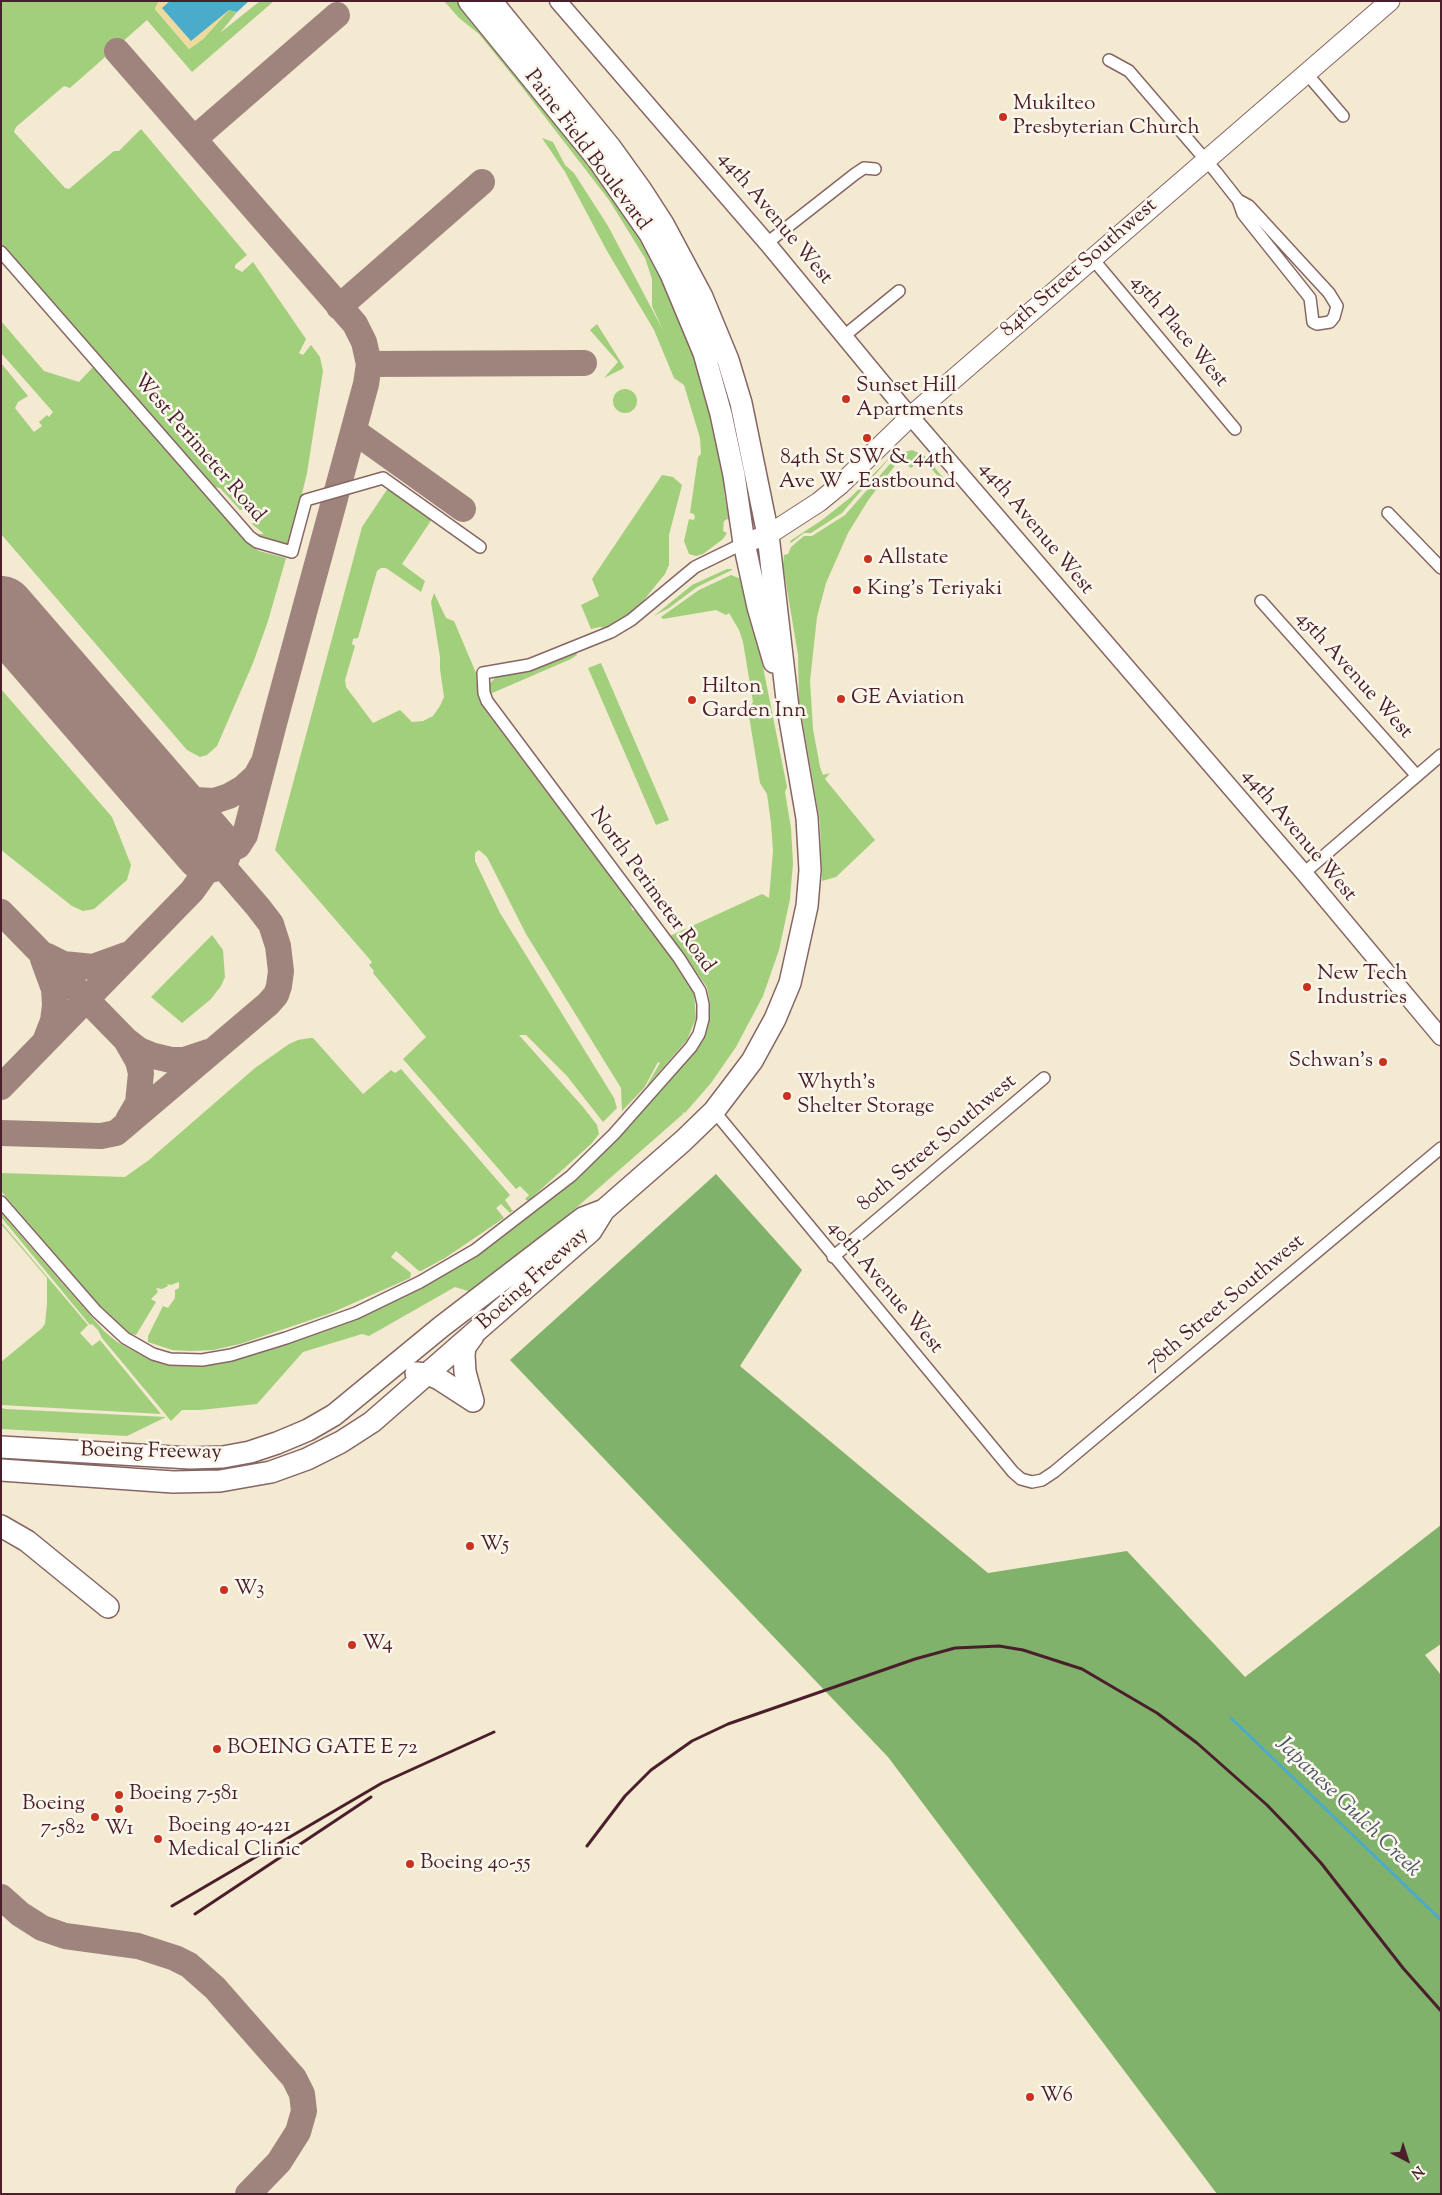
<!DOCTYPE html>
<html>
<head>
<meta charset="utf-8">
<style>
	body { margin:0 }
	#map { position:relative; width:1442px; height:2195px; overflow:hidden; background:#f4e9d1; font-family:"Sorts Mill Goudy",serif }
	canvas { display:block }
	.frame { position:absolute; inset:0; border:2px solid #4a1f2b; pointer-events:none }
	.north { position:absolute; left:1382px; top:2135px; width:50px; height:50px; -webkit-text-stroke:4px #fbf7ec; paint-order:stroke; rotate:140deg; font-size:14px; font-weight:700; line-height:20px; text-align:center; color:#4a1f2b }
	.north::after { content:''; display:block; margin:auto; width:18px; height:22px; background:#4a1f2b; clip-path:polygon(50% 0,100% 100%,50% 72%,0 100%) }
</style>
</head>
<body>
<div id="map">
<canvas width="1442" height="2195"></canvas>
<div class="frame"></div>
<div class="north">N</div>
</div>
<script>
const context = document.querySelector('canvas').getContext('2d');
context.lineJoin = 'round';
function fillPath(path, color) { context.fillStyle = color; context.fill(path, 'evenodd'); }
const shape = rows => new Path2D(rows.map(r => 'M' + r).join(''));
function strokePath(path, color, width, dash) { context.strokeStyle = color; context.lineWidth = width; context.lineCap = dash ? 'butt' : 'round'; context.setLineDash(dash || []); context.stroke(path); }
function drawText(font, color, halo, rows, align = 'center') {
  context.font = font + ' "Sorts Mill Goudy",serif'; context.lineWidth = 5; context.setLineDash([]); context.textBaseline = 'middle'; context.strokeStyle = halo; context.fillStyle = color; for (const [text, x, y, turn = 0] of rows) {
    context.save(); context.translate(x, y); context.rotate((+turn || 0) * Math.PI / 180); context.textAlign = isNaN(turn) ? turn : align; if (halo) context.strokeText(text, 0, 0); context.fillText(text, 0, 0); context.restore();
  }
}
const green = shape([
	[1,1,159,1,155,9,189,49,203,39,229,10,237,12,220,33,260,1,274,1,192,72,147,20,70,88,64,86,16,127,14,132,65,188,69,189,114,151,119,151,141,129,247,255,235,265,235,268,242,272,253,262,306,339,299,353,303,355,311,345,320,357,323,371,307,473,290,543,286,546,262,539,256,534,264,534,252,524,256,520,247,509,240,510,220,488,214,487,1,244],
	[444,1,460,1,506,58,634,223,690,335,724,464,724,492,729,520,727,519,724,521,723,531,727,533,723,539,703,554,696,556,689,554,684,541,689,519,693,520,695,518,694,514,690,513,698,457,701,454,700,438,684,385,674,378,654,330,607,251,565,172,542,138,553,142,565,165,574,173,608,226,663,330,652,306,652,279,645,258,609,200,521,86,479,34,459,18],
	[1,321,44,371,79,382,93,367,247,542,259,551,286,558,268,621,253,663,217,746,207,755,200,757,187,750,1,534,1,363,28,396,18,402,15,408,34,432,42,426,39,422,47,415,49,417,53,412,1,353],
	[597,324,624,367,622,369,604,378,618,362,590,330],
	'613 401a12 12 0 1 1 24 0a12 12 0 1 1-24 0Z',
	[912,450,925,456,956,493,946,481,942,481,923,459,911,468,900,459,869,499,848,533,826,583,817,617,810,681,813,729,820,767,823,775,830,773,825,779,875,840,836,877,822,881,820,822,799,701,798,655,783,565,784,555,788,554,791,547,804,536,812,536,845,515,897,456,902,453],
	[893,454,842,513,811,533,804,533,791,543,790,541,822,520,851,497],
	[662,475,673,477,682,485,669,535,669,565,665,574,635,611,625,620,605,628,600,627,591,629,581,605,599,596,592,579],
	[388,488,432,519,402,564,425,581,421,592,386,568,381,568,377,571,358,638,353,639,352,644,355,646,345,680,346,687,373,723,400,710,412,722,423,721,433,716,440,706,444,697,440,669,440,657,431,602,434,593,446,618,454,621,476,673,478,696,485,710,630,903,632,910,636,911,682,971,694,994,696,1018,687,1040,646,1087,660,1063,658,1062,644,1088,622,1111,621,1088,526,934,487,857,479,850,475,853,475,861,500,913,614,1098,617,1108,603,1122,567,1076,526,1035,519,1035,583,1107,597,1125,599,1134,591,1144,528,1201,525,1199,529,1195,520,1186,516,1189,403,1059,426,1037,373,973,374,971,369,965,372,962,275,850,362,527],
	[727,569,732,569,732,570,697,587,669,608,654,616,692,585],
	[731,575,741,579,743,576,752,612,787,787,785,792,791,828,793,863,790,899,779,950,763,996,736,1047,711,1083,685,1113,683,1112,683,1114,576,1208,471,1292,455,1287,369,1336,362,1334,303,1352,257,1404,200,1410,182,1410,171,1421,102,1338,98,1330,92,1324,90,1325,1,1217,1,1213,104,1331,117,1342,141,1355,167,1364,186,1366,219,1364,280,1346,439,1278,513,1229,562,1190,701,1041,706,1030,709,1022,710,1003,707,987,670,936,762,894,769,898,773,851,771,823,767,794,760,783,748,710,753,702,743,642,739,630,729,613,726,615,716,610,663,619,661,617,699,590],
	[576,653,577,655,571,659,490,694,490,683,496,677,529,671],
	[601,663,669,820,656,825,588,668],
	[1,689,112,817,131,865,127,880,94,909,83,911,72,906,1,850],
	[212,935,223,950,225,977,221,986,211,999,182,1023,151,997],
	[310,1038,313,1038,363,1094,391,1070,395,1073,401,1069,510,1195,505,1200,512,1210,514,1210,510,1213,501,1204,496,1208,504,1218,445,1258,421,1271,419,1271,396,1251,391,1257,411,1273,410,1278,331,1313,240,1344,213,1350,190,1351,172,1350,148,1342,148,1336,163,1306,168,1308,175,1298,175,1290,179,1288,179,1282,171,1285,167,1284,168,1286,162,1289,156,1288,158,1292,151,1299,156,1302,136,1335,129,1333,95,1301,1,1191,1,1173,125,1177,149,1160,255,1068,289,1044,298,1040],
	[1,1222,88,1325,80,1333,92,1346,100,1340,161,1414,1,1405,1,1362,41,1329,45,1324,47,1304,47,1278,1,1224],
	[1,1408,6,1409,166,1417,127,1436,1,1429]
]);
const forest = shape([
	[716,1174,802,1270,740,1366,988,1573,1127,1551,1245,1677,1441,1525,1441,1644,1425,1655,1441,1675,1441,2194,1217,2194,888,1757,510,1360]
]);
const sand = shape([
	[159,1,170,1,163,8,229,10,203,39,189,49,155,8]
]);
const water = shape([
	[170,1,249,1,237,12,229,10,191,41,162,8]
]);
const stream = shape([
	[1231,1718,1441,1920]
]);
const taxiway = shape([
	[117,51,355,324,364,342,369,364,366,384,277,712,245,835,238,846,224,852,216,849,208,849],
	[194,139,337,15],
	[339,307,482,182],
	[369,364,584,363],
	[354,431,463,509],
	[147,779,171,791,195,800,214,801,229,796,243,788,256,776,262,765],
	[1,912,126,1040,139,1050,154,1056,171,1060,184,1060,208,1052],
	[47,956,63,964,93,967,126,955],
	[43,959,54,989,55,1005,53,1021,46,1039],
	[126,1040,138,1061,141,1073,138,1103,128,1120],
	[1,1087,192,891,202,877,208,864,208,849],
	[1,1133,101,1136,116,1133,268,1004,276,995,279,986,281,971,278,946,271,924,258,907,208,849],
	[1,1897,20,1914,42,1928,65,1936,138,1946,175,1958,189,1965,215,1988,294,2078,302,2094,304,2111,298,2132,279,2162,248,2194]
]);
const runway = shape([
	[1,610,208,849]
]);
const street = shape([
	[1109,60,1129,71,1216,172,1238,200,1249,206,1329,293,1337,306,1334,317,1330,322,1317,324,1313,322,1310,298,1243,214,1238,200],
	[1307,74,1343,116],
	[767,243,855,174,864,168,875,169],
	[1,252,250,537,257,542,292,552,306,500,383,478,480,547],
	[1092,258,1235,429],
	[844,336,899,291],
	[1388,513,1441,568],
	[1261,601,1417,776],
	[1304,873,1441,755],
	[714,1111,1013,1472,1021,1479,1032,1482,1042,1480,1054,1472,1441,1148],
	[1,1202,96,1311,125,1338,153,1354,170,1359,202,1360,231,1355,286,1338,356,1313,420,1282,475,1250,571,1176,614,1134,691,1047,699,1034,703,1019,703,1004,700,991,679,958,487,701,484,693,483,673,529,665,611,632,631,620,695,567,744,543],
	[833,1257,1044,1078]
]);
const secondary = shape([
	[558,1,767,243,899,403,1304,873,1441,1037]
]);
const primary = shape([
	[744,543,768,535,819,502,841,484,911,416,1390,1]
]);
const highway = shape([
	[469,1,597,158,650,234,671,274,704,353,721,414,734,475,744,543,758,607,774,662],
	[416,1373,428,1374,439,1379,473,1401],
	[473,1401,465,1372,464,1355,465,1347,473,1336],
	[1,1447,190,1458,223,1457,250,1452,277,1443,308,1430,334,1415,441,1327,583,1218,604,1210],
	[1,1470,173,1482,220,1481,271,1472,307,1459,341,1442,372,1422,591,1231,604,1210,683,1141,714,1111,752,1061,775,1019,790,983,807,906,810,870,807,818,788,708,768,535,741,403,728,360,702,297,663,224,641,190,610,147,491,1],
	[1,1526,27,1541,108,1607]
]);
const rail = shape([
	[587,1846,625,1796,651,1770,692,1741,728,1724,915,1659,955,1648,999,1646,1023,1650,1082,1669,1157,1713,1197,1743,1267,1805,1293,1832,1321,1863,1403,1968,1441,2011],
	[172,1906,382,1783,494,1732],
	[195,1914,371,1797]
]);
const markers = [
	[1003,117,5,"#c8321e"],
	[846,399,5,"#c8321e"],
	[867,438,5,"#c8321e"],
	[868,559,5,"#c8321e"],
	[857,590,5,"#c8321e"],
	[841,699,5,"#c8321e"],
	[692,700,5,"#c8321e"],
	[1307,987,5,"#c8321e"],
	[1383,1062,5,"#c8321e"],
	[787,1096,5,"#c8321e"],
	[470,1546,5,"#c8321e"],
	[224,1590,5,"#c8321e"],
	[352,1645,5,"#c8321e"],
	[217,1749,5,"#c8321e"],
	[119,1795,5,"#c8321e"],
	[119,1809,5,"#c8321e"],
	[95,1817,5,"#c8321e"],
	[158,1839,5,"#c8321e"],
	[410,1864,5,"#c8321e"],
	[1030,2097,5,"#c8321e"]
];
const poiNames = [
	["Mukilteo",1013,105],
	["Presbyterian Church",1013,129],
	["Sunset Hill",856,387],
	["Apartments",856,411],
	["84th St SW & 44th",867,459,"center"],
	["Ave W - Eastbound",867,483,"center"],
	["Allstate",878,559],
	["King's Teriyaki",867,590],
	["Hilton",702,688],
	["Garden Inn",702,712],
	["GE Aviation",851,699],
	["New Tech",1317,975],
	["Industries",1317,999],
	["Schwan's",1373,1062,"right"],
	["Whyth's",797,1084],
	["Shelter Storage",797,1108],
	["W5",480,1546],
	["W3",234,1590],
	["W4",362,1645],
	["BOEING GATE E 72",227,1749],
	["Boeing 7-581",129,1795],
	["Boeing",85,1805,"right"],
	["7-582",85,1829,"right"],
	["Boeing 40-421",168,1827],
	["Medical Clinic",168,1851],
	["W1",119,1830,"center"],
	["Boeing 40-55",420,1864],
	["W6",1040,2097]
];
const streetNames = [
	["Paine Field Boulevard",586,151,53],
	["44th Avenue West",774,219,50],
	["84th Street Southwest",1080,269,-41],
	["45th Place West",1178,332,50],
	["West Perimeter Road",198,449,49],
	["44th Avenue West",1035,529,50],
	["45th Avenue West",1353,676,48],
	["44th Avenue West",1298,836,50],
	["North Perimeter Road",651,891,54],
	["80th Street Southwest",938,1144,-40],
	["Boeing Freeway",534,1280,-42],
	["40th Avenue West",884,1288,50],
	["78th Street Southwest",1226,1304,-40],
	["Boeing Freeway",151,1453,1]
];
const waterNames = [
	["Japanese Gulch Creek",1347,1808,44]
];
fillPath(green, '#a2cf7c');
fillPath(forest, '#81b26c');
fillPath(sand, '#eeda9e');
fillPath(water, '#4babca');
strokePath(stream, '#4babca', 3);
strokePath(taxiway, '#9f847e', 26);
strokePath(runway, '#9f847e', 68);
strokePath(street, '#866665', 14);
strokePath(secondary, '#866665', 19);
strokePath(primary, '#866665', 21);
strokePath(highway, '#866665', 24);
strokePath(street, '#fff', 11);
strokePath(secondary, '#fff', 16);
strokePath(primary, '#fff', 19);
strokePath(highway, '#fff', 21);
strokePath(rail, '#4a1f2b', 3);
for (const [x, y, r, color] of markers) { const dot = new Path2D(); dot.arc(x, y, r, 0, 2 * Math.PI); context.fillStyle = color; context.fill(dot); strokePath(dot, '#fbf7ec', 2); }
drawText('21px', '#4a1f2b', '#fbf7ec', poiNames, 'left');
drawText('21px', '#4a1f2b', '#fbf7ec', streetNames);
drawText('italic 22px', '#4a576b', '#fbf7ec', waterNames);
</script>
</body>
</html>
